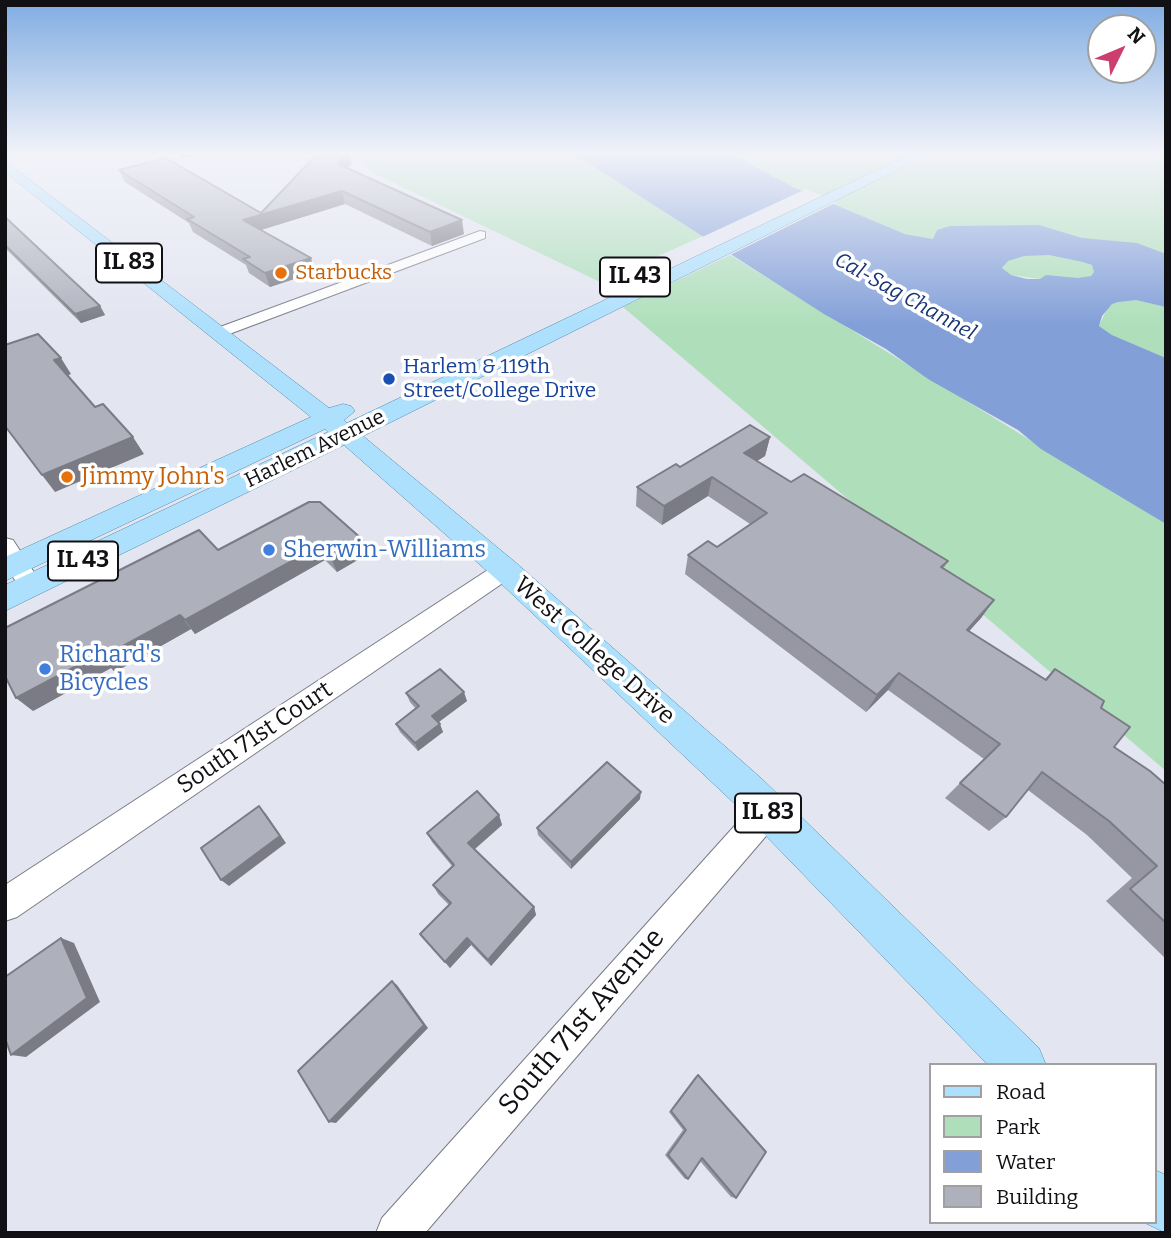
<!DOCTYPE html>
<html>
<head>
<meta charset="utf-8">
<style>
	body { margin:0 }
	#map { position:relative; width:1171px; height:1238px; overflow:hidden; background:#e3e5f1; font-family:Bitter,serif }
	canvas { display:block }
	.frame { position:absolute; inset:0; border:7px solid #111115; pointer-events:none }
	.legend { position:absolute; left:929px; top:1063px; width:228px; height:161px; box-sizing:border-box; background:#fff; border:2px solid #a0a0a1; margin:0; padding:9px 12px; list-style:none; font-size:21px; color:#111115 }
	.legend li { display:flex; align-items:center; gap:14px; height:35px }
	.legend b { width:35px; border:2px solid #a0a0a1 }
	.north { position:absolute; left:1087px; top:14px; width:70px; height:70px; box-sizing:border-box; background:#fff; border:2px solid #a0a0a1; border-radius:50%; rotate:47deg; font-size:19px; font-weight:700; line-height:28px; text-align:center; color:#111115 }
	.north::after { content:''; display:block; margin:auto; width:24px; height:32px; background:#cb3f6f; clip-path:polygon(50% 0,100% 100%,50% 72%,0 100%) }
</style>
</head>
<body>
<div id="map">
<canvas width="1171" height="1238"></canvas>
<div class="frame"></div>
<ul class="legend">
<li><b style="height:9px;background:#ace0fd"></b>Road</li>
<li><b style="height:19px;background:#aedfba"></b>Park</li>
<li><b style="height:19px;background:#829fd8"></b>Water</li>
<li><b style="height:19px;background:#aeb0bc"></b>Building</li>
</ul>
<div class="north">N</div>
</div>
<script>
const context = document.querySelector('canvas').getContext('2d');
context.lineJoin = 'round';
function fillPath(path, color) { context.fillStyle = color; context.fill(path, 'evenodd'); }
const shape = rows => new Path2D(rows.map(r => 'M' + r).join(''));
function strokePath(path, color, width, dash) { context.strokeStyle = color; context.lineWidth = width; context.lineCap = dash ? 'butt' : 'round'; context.setLineDash(dash || []); context.stroke(path); }
function drawText(font, color, halo, rows, align = 'center') {
  context.font = font + ' Bitter,serif'; context.lineWidth = 7; context.setLineDash([]); context.textBaseline = 'middle'; context.strokeStyle = halo; context.fillStyle = color; for (const [text, x, y, turn = 0] of rows) {
    context.save(); context.translate(x, y); context.rotate((+turn || 0) * Math.PI / 180); context.textAlign = isNaN(turn) ? turn : align; if (halo) context.strokeText(text, 0, 0); context.fillText(text, 0, 0); context.restore();
  }
}
const green = shape([
	[390,152,571,152,703,236,600,282,373,173,362,161],
	[729,152,1166,152,1166,358,1112,335,1099,326,1106,311,1040,279,1011,275,1002,269,1007,261,936,236,933,239,905,234,793,187],
	[730,255,1166,524,1166,771,623,307]
]);
const water = shape([
	[571,152,729,152,793,187,905,234,933,239,937,230,950,226,1039,225,1082,238,1137,243,1166,254,1166,307,1136,300,1118,302,1112,304,1102,316,1099,326,1112,335,1166,358,1166,524,1041,449,1018,430,928,379,886,349,824,314],
	[1049,255,1083,262,1092,265,1094,272,1091,276,1078,278,1046,275,1040,279,1027,279,1011,275,1002,268,1008,261,1024,256]
]);
const pier = shape([
	[806,189,837,202,728,256,700,238]
]);
const minor = shape([
	[480,231,485,232,485,238,224,336,218,338,210,333,212,330,480,231],
	[5,538,13,540,39,580,43,586,39,592,31,595,23,592,5,565,5,538],
	[505,562,513,564,517,570,513,576,17,917,5,921,5,885,497,564,505,562],
	[767,797,778,802,782,812,778,822,425,1233,376,1233,382,1218,756,802,767,797]
]);
const major = shape([
	[915,152,933,152,363,436,515,562,761,778,1039,1048,1046,1065,988,1065,735,804,495,578,344,445,5,611,5,585,328,432,325,429,5,581,5,557,311,417,5,172,5,161,329,408,343,404,351,406,355,411,344,420,347,423,915,152],
	[1155,1170,1166,1175,1166,1233,1143,1222,1155,1222,1155,1170]
]);
const wall = shape([
	[173,152,206,152,183,158],
	[352,163,347,168,464,234,432,246,345,204,261,230,315,272,270,287,249,273,246,265,193,232,189,223,125,182,119,170,261,213],
	[5,217,100,306,105,315,81,323,5,248],
	[770,437,765,456,757,461,791,482,948,561,943,569,994,600,981,618,968,632,1045,679,1055,669,1101,708,1114,747,1166,785,1166,959,1106,901,1132,878,1087,835,1028,790,1006,817,989,831,945,798,984,759,888,690,866,712,685,574,688,555,717,547,750,524,708,496,662,525,636,506,637,487,680,467],
	[309,502,368,554,337,572,325,560,195,634,191,629,115,672,111,668,33,711,218,550],
	[406,693,467,701,438,722,443,732,418,751,400,732,396,724,416,709,410,702],
	[640,799,571,869,538,835,537,828],
	[499,815,502,825,474,850,534,907,536,915,491,966,471,945,450,968,420,934,449,905,438,894,433,885,452,866,432,842,427,833],
	[698,1075,736,1198,731,1197,700,1161,688,1179,685,1179,665,1155,683,1130,669,1112,695,1077]
]);
const shadedWall = shape([
	[181,152,206,152,183,158],
	[348,152,349,152,352,163,341,176,338,164],
	[342,191,345,204,248,234,243,220],
	[462,220,464,234,432,246,430,232],
	[311,258,315,272,270,287,265,273],
	[100,306,105,315,81,323,75,314],
	[61,358,71,374,65,377,54,360],
	[133,437,144,454,55,492,42,475],
	[770,437,765,456,739,472,744,453],
	[712,477,708,496,662,525,664,506],
	[363,540,368,554,337,572,331,558],
	[319,546,325,560,195,634,185,620],
	[994,600,981,618,954,648,967,630],
	[180,615,191,629,115,672,111,668,33,711,16,698,99,654],
	[899,673,888,690,866,712,877,695],
	[464,692,467,701,435,725,432,716],
	[440,724,443,732,418,751,415,743],
	[641,792,640,799,571,869,571,862],
	[259,806,266,814,286,843,229,886,221,880],
	[499,815,502,825,471,852,468,843],
	[534,907,536,915,491,966,488,960],
	[61,938,74,943,100,1002,26,1057,11,1055],
	[467,938,471,945,450,968,445,962],
	[392,981,397,985,428,1028,336,1123,329,1122]
]);
const building = shape([
	[319,152,348,152,338,164,462,220,430,232,342,191,243,220,311,258,265,273,243,259,250,257,187,219,194,217,119,170,166,158,261,213,319,152],
	[5,217,100,306,75,314,5,245,5,217],
	[38,334,61,358,54,360,95,407,103,404,133,437,42,475,5,426,5,345,38,334],
	[750,425,770,437,744,453,791,482,804,474,948,561,941,567,994,600,967,630,1046,680,1055,669,1104,701,1101,708,1130,727,1114,747,1150,771,1166,785,1166,923,1130,889,1157,866,1109,821,1042,772,1006,817,960,783,1000,744,899,673,877,695,688,555,708,541,717,547,767,513,712,477,664,506,637,487,676,464,680,467,750,425],
	[309,502,320,502,363,540,331,558,319,546,185,620,180,615,101,658,99,654,16,698,5,676,5,628,199,530,218,550,309,502],
	[440,669,464,692,432,716,440,724,415,743,396,724,419,706,406,693,440,669],
	[607,762,641,792,571,862,537,828,607,762],
	[477,791,499,815,468,843,534,907,488,960,467,938,445,962,420,934,451,903,433,885,454,865,427,833,477,791],
	[259,806,280,836,221,880,201,848,259,806],
	[61,938,87,998,11,1055,5,1038,5,977,61,938],
	[392,981,424,1025,329,1122,298,1071,392,981],
	[698,1075,766,1152,736,1198,702,1158,688,1179,668,1155,686,1130,671,1111,698,1075]
]);
const markers = [
	[281,273,7,"#e8710a"],
	[389,379,7,"#1a4fb4"],
	[67,477,7,"#e8710a"],
	[269,550,7,"#3f7fe0"],
	[45,669,7,"#3f7fe0"]
];
const farFoodnames = [
	["Starbucks",295,273]
];
const farWaternames = [
	["Cal-Sag Channel",905,297,29]
];
const farTransitnames = [
	["Harlem & 119th",403,367],
	["Street/College Drive",403,391]
];
const farStreetnames = [
	["Harlem Avenue",315,449,-26]
];
const shields = [
	[129,263,66],
	[635,277,70],
	[83,561,70],
	[768,813,66]
];
const shieldNames = [
	["IL 83",129,263],
	["IL 43",635,277],
	["IL 43",83,561],
	["IL 83",768,813]
];
const foodNames = [
	["Jimmy John's",81,477]
];
const shopNames = [
	["Sherwin-Williams",283,550],
	["Richard's",59,655],
	["Bicycles",59,683]
];
const streetNames = [
	["West College Drive",594,651,42],
	["South 71st Court",255,738,-34]
];
const nearStreetnames = [
	["South 71st Avenue",582,1022,-49]
];
fillPath(green, '#aedfba');
fillPath(water, '#829fd8');
fillPath(pier, '#e3e5f1');
strokePath(minor, '#797b86', 2);
strokePath(major, '#528aaa', 1);
fillPath(minor, '#fff');
fillPath(major, '#ace0fd');
fillPath(wall, '#9697a2');
fillPath(shadedWall, '#7a7b84');
fillPath(building, '#aeb0bc');
strokePath(building, '#7a7b84', 2);
const sky = context.createLinearGradient(0, 0, 0, 326);
sky.addColorStop(0, '#7face2');
sky.addColorStop(0.47, '#f2f3f9');
sky.addColorStop(1, '#f2f3f900');
context.fillStyle = sky;
context.fillRect(0, 0, 1171, 326);
for (const [x, y, r, color] of markers) { const dot = new Path2D(); dot.arc(x, y, r, 0, 2 * Math.PI); context.fillStyle = color; context.fill(dot); strokePath(dot, '#fff', 2.5); }
drawText('21px', '#c56008', '#fff', farFoodnames, 'left');
drawText('italic 21px', '#173477', '#fff', farWaternames);
drawText('21px', '#164399', '#fff', farTransitnames, 'left');
drawText('21px', '#111115', '#fff', farStreetnames);
for (const [x, y, w] of shields) { const box = new Path2D(); box.roundRect(x - w / 2, y - 19.5, w, 39, 5); context.fillStyle = '#fff'; context.fill(box); strokePath(box, '#111115', 2); }
drawText('bold 23px', '#111115', null, shieldNames);
drawText('24px', '#c56008', '#fff', foodNames, 'left');
drawText('24px', '#366cbe', '#fff', shopNames, 'left');
drawText('24px', '#111115', '#fff', streetNames);
drawText('28px', '#111115', '#fff', nearStreetnames);
</script>
</body>
</html>
